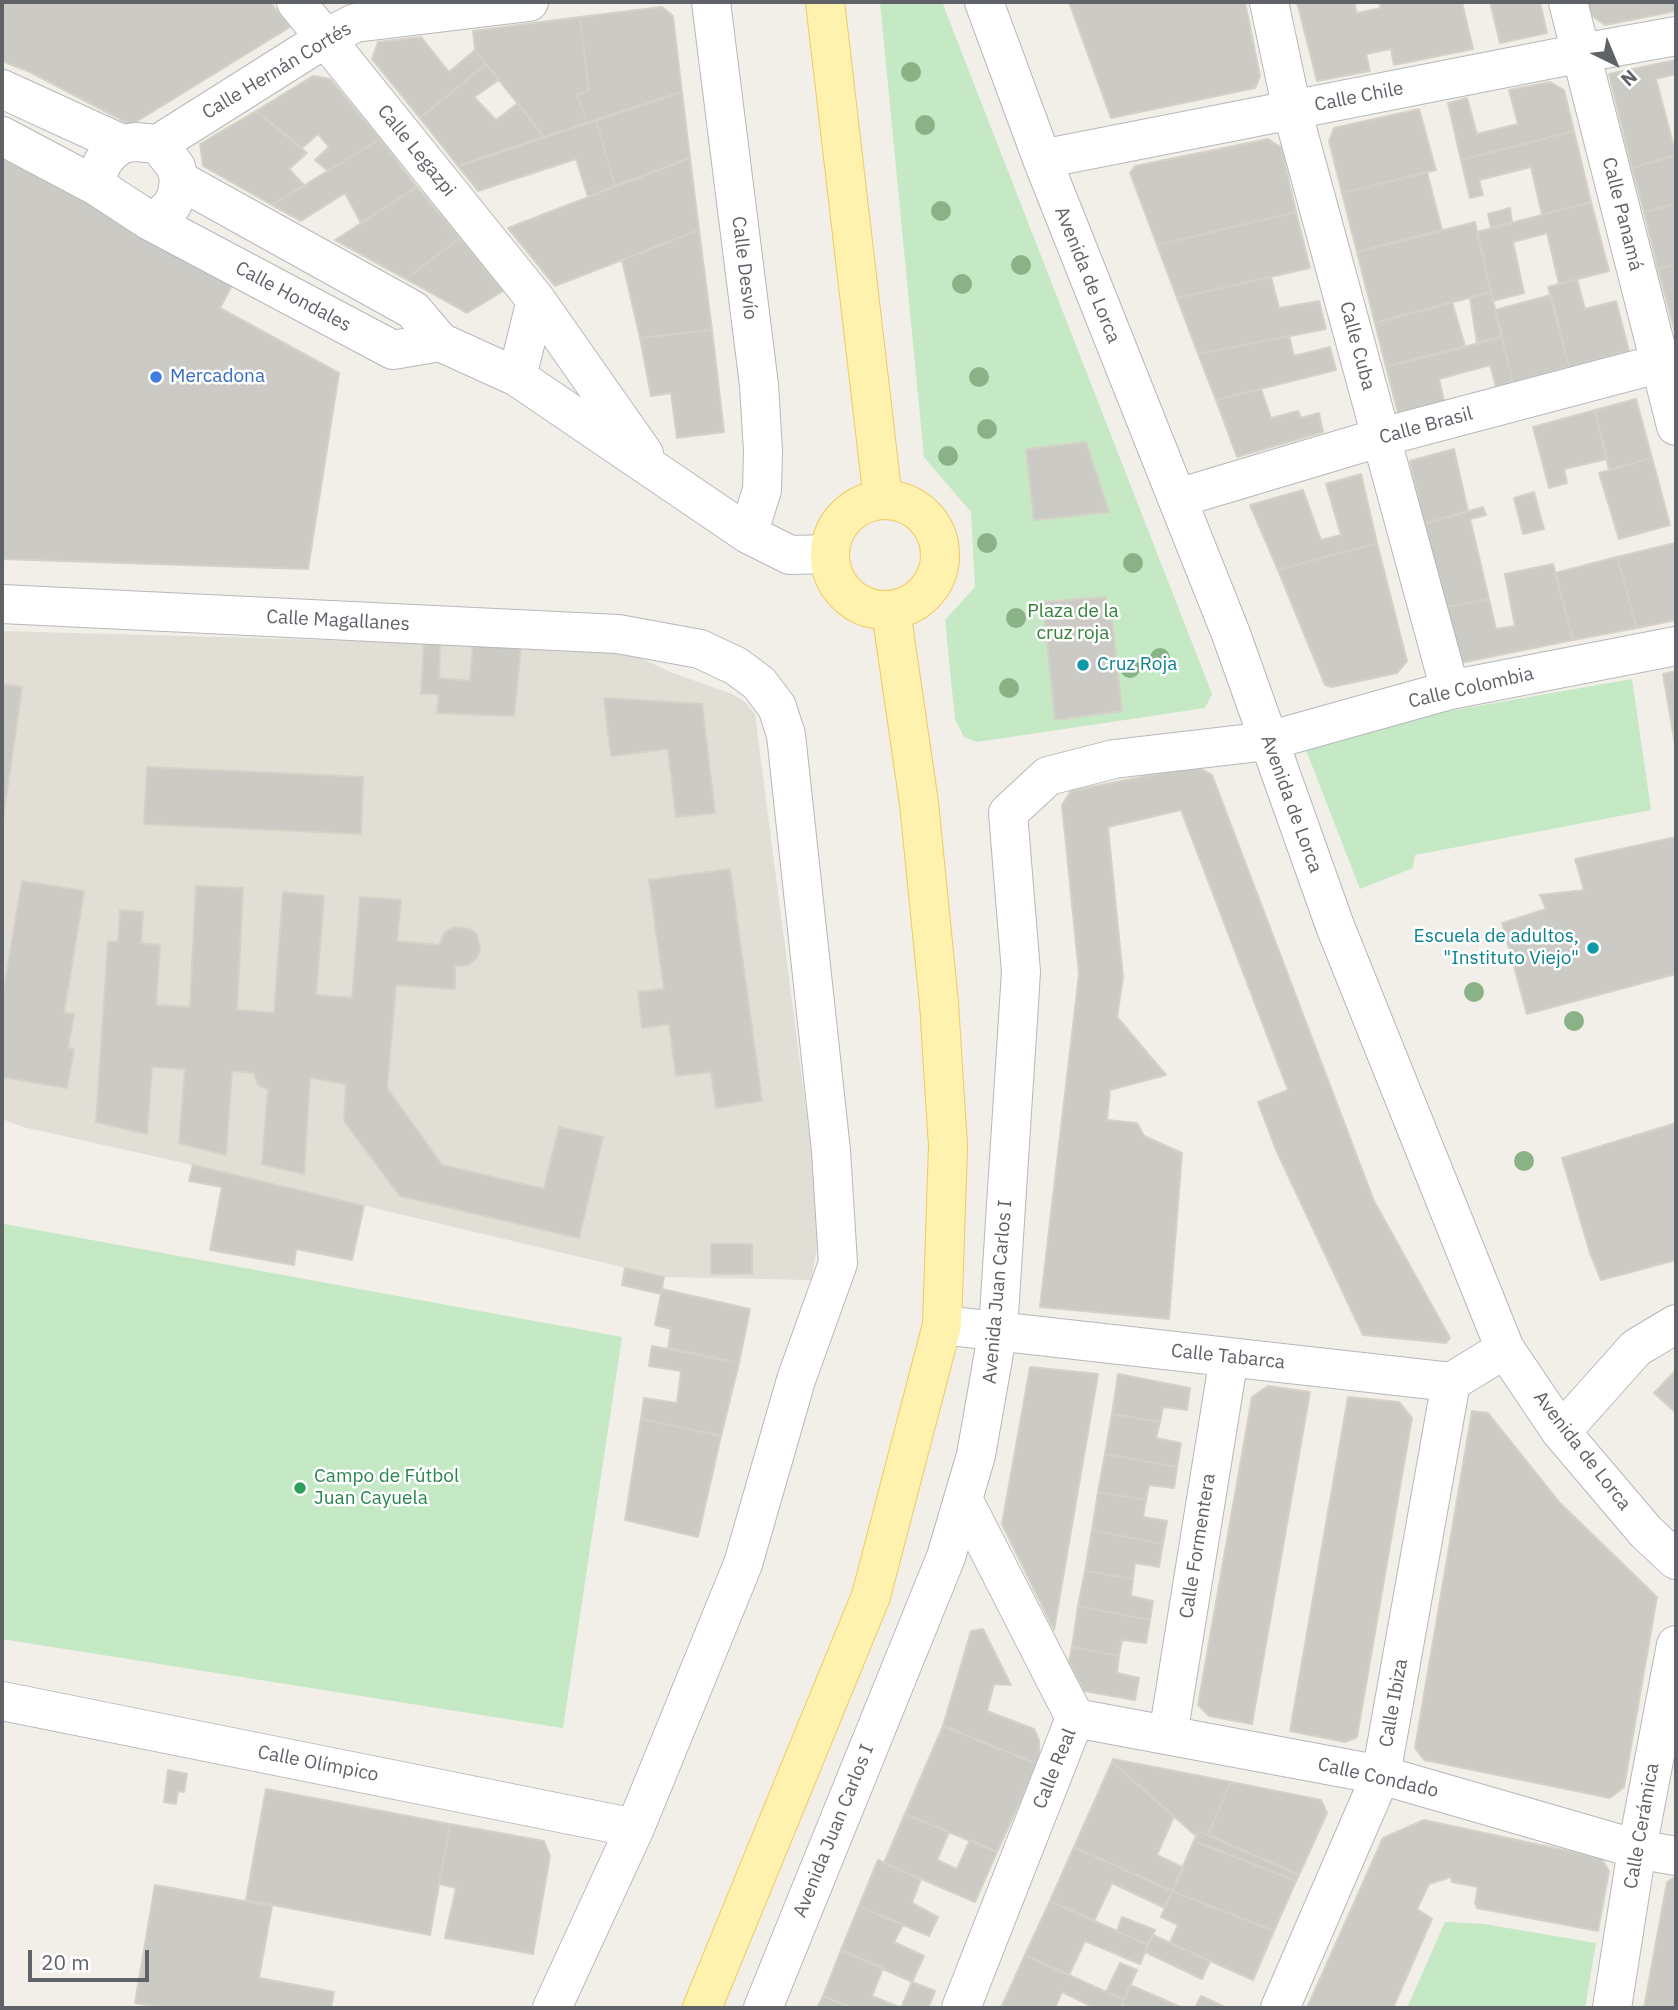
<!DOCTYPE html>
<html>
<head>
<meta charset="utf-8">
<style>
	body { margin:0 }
	#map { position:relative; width:1678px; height:2010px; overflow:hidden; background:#f1efe8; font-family:"IBM Plex Sans",sans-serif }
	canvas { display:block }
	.frame { position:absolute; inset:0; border:4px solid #5f6368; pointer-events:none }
	.north { position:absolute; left:1580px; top:28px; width:70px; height:70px; -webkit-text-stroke:5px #fff; paint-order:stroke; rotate:137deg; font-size:19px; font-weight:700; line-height:28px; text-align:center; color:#5f6368 }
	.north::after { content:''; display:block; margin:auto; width:24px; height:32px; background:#5f6368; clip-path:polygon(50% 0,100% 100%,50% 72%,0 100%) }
	.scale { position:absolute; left:28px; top:1950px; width:121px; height:32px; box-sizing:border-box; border:4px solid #5f6368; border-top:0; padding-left:9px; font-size:21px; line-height:24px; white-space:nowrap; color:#5f6368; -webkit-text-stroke:5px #fff; paint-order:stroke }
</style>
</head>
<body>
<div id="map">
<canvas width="1678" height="2010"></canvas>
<div class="frame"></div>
<div class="north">N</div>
<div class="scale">20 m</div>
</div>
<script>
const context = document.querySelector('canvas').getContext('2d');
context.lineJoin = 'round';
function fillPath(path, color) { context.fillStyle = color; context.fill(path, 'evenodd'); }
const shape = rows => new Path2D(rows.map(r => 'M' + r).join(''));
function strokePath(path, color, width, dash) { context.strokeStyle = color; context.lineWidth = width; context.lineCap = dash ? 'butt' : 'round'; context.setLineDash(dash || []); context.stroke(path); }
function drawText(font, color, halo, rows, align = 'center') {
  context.font = font + ' "IBM Plex Sans",sans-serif'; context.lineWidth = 5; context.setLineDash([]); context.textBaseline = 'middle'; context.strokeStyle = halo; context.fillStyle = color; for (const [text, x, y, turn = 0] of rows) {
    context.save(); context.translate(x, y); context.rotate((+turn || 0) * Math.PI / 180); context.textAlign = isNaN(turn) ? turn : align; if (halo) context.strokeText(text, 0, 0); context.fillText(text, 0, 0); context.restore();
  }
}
const education = shape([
	[2,631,618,648,673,673,732,694,745,702,755,714,814,1172,818,1243,811,1280,664,1277,193,1165,23,1127,2,1119]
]);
const green = shape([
	[880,2,942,2,1212,694,1205,708,977,742,964,737,955,719,945,620,975,587,971,512,924,457],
	[1632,679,1651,810,1415,855,1413,868,1360,889,1301,737],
	[4,1224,622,1337,563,1728,2,1639,2,1237],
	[1445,1922,1484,1924,1596,1943,1585,2008,1407,2008]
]);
const building = shape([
	[2,2,270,2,290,27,131,125,30,72,2,61,2,2],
	[1069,2,1245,2,1260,76,1255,88,1111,118,1069,2],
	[1297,2,1354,2,1357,13,1381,8,1379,2,1462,2,1473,49,1394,65,1391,49,1366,54,1370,71,1317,81,1297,2],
	[1490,2,1540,2,1547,33,1500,43,1490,2],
	[1588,2,1676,2,1676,11,1605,25,1592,16,1588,2],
	[662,7,673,16,682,92,588,123,577,95,589,90,580,17,662,7],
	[580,17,589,90,577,95,588,123,544,137,475,50,473,31,580,17],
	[421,37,449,72,475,50,486,64,420,118,372,59,378,42,421,37],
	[1676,60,1676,74,1656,79,1676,155,1632,168,1609,74,1676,60],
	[486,64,499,80,474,97,496,120,518,103,544,137,458,166,420,118,486,64],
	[313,76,330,79,380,139,328,171,315,160,329,147,318,134,302,148,256,111,313,76],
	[1550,82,1564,90,1574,131,1461,160,1448,103,1467,98,1477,134,1518,124,1509,90,1550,82],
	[682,92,690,158,615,186,596,120,682,92],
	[1419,109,1436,170,1342,193,1329,141,1334,128,1419,109],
	[256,111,307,153,289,169,304,185,272,205,203,166,200,144,256,111],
	[596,120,615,186,588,197,576,159,478,191,458,166,596,120],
	[1574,131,1591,202,1542,215,1531,167,1479,180,1483,195,1470,198,1461,160,1574,131],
	[380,139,417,187,361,223,345,193,301,221,272,205,380,139],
	[1268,139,1281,147,1296,212,1157,245,1130,173,1135,166,1268,139],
	[2,147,237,276,220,308,339,373,308,569,2,559,2,147],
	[1676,155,1676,204,1644,212,1632,168,1676,155],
	[690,158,699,230,555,286,508,228,690,158],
	[1427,172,1442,230,1357,252,1342,193,1427,172],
	[417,187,460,238,406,279,335,240,417,187],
	[1591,202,1609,271,1559,284,1547,233,1513,242,1524,293,1493,301,1477,232,1591,202],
	[1676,204,1676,264,1658,269,1644,212,1676,204],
	[1510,208,1512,222,1491,228,1488,214,1510,208],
	[1296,212,1310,268,1177,298,1157,245,1296,212],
	[1475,222,1491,292,1375,323,1357,252,1475,222],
	[699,230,712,330,640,338,622,260,699,230],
	[460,238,503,291,467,313,406,279,460,238],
	[1676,264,1676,336,1658,269,1676,264],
	[1271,277,1279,308,1319,301,1326,329,1198,354,1177,298,1271,277],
	[1577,279,1585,309,1616,301,1629,351,1569,367,1548,287,1577,279],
	[1491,292,1502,337,1477,343,1470,298,1491,292],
	[1551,295,1569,367,1513,382,1495,310,1551,295],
	[1452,302,1465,346,1386,367,1375,323,1452,302],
	[712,330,724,432,677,438,671,393,651,396,640,338,712,330],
	[1289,336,1294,356,1330,347,1336,370,1216,400,1198,354,1289,336],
	[1502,337,1513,382,1496,387,1490,365,1439,379,1444,401,1398,413,1386,367,1502,337],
	[1261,389,1271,418,1298,411,1301,418,1319,413,1323,432,1237,457,1216,400,1261,389],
	[1636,399,1652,458,1609,470,1595,410,1636,399],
	[1595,410,1607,459,1564,469,1567,483,1549,488,1533,427,1595,410],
	[1086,442,1109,512,1034,520,1026,449,1086,442],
	[1454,449,1468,511,1424,524,1410,461,1454,449],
	[1652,458,1670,525,1619,539,1599,473,1652,458],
	[1361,474,1377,543,1278,570,1250,505,1303,490,1321,540,1341,535,1326,484,1361,474],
	[1534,492,1544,529,1523,534,1514,498,1534,492],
	[1483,507,1486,515,1470,519,1489,599,1443,608,1424,524,1483,507],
	[1377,543,1407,661,1397,673,1332,687,1325,685,1278,570,1377,543],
	[1675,543,1676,620,1637,628,1617,557,1675,543],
	[1617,557,1637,628,1573,640,1555,573,1617,557],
	[1553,564,1573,640,1455,664,1443,608,1489,599,1496,629,1515,626,1505,574,1553,564],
	[1106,597,1108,620,1112,619,1122,711,1055,720,1043,602,1106,597],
	[424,642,440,643,439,678,470,681,473,645,521,647,514,716,437,713,439,694,421,694,424,642],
	[1676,671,1676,750,1663,674,1676,671],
	[2,684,22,687,2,825,2,684],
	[604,698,702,704,715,813,676,817,668,749,611,756,604,698],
	[1196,766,1212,775,1374,1201,1450,1338,1446,1343,1363,1335,1276,1150,1258,1102,1288,1090,1181,810,1108,827,1123,977,1117,1017,1166,1075,1110,1090,1107,1120,1137,1123,1144,1136,1182,1153,1169,1319,1040,1307,1079,974,1062,805,1071,791,1196,766],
	[147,767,363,777,361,834,144,824,147,767],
	[1676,837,1676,974,1527,1014,1502,923,1546,909,1540,895,1584,890,1575,859,1676,837],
	[730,869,762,1101,716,1108,711,1072,676,1076,669,1024,642,1028,638,992,664,989,649,880,730,869],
	[22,881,84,891,64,1013,74,1014,68,1048,74,1049,67,1088,2,1077,2,1000,22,881],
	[196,886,243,888,237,1010,274,1013,283,892,324,896,316,995,352,998,360,897,401,900,397,941,439,945,445,932,455,927,470,929,477,935,480,950,477,957,469,965,455,966,455,989,396,985,387,1088,442,1165,544,1189,559,1127,603,1137,579,1238,400,1196,344,1121,346,1084,310,1078,304,1174,262,1164,268,1089,258,1085,254,1073,232,1071,226,1155,179,1143,185,1069,152,1067,147,1134,96,1122,108,941,118,942,120,910,143,912,141,943,160,945,156,1005,190,1007,196,886],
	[1676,1123,1676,1260,1601,1280,1590,1253,1562,1158,1676,1123],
	[193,1165,364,1206,352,1260,296,1249,294,1265,210,1250,222,1187,189,1181,193,1165],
	[711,1244,752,1244,752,1274,711,1274,711,1244],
	[625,1268,664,1277,661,1294,622,1285,625,1268],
	[662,1289,750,1309,739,1363,668,1348,671,1329,655,1325,662,1289],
	[652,1346,739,1363,721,1436,641,1419,644,1398,677,1403,681,1371,649,1366,652,1346],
	[1030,1367,1098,1374,1054,1630,1002,1524,1030,1367],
	[1676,1370,1676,1413,1654,1393,1676,1370],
	[1118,1374,1190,1388,1187,1410,1163,1407,1160,1422,1112,1414,1118,1374],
	[1268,1386,1310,1392,1252,1724,1209,1716,1198,1705,1252,1397,1268,1386],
	[1348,1397,1399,1402,1412,1418,1357,1737,1345,1742,1290,1731,1348,1397],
	[1472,1411,1488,1413,1560,1503,1657,1597,1624,1787,1610,1798,1424,1760,1415,1748,1472,1411],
	[1112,1414,1160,1422,1156,1438,1181,1443,1177,1467,1105,1454,1112,1414],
	[641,1419,721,1436,698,1537,625,1520,641,1419],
	[1105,1454,1177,1467,1174,1488,1149,1485,1146,1500,1098,1492,1105,1454],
	[1098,1492,1146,1500,1143,1517,1167,1521,1163,1544,1092,1530,1098,1492],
	[1092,1530,1163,1544,1159,1567,1135,1563,1133,1579,1085,1571,1092,1530],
	[1085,1571,1133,1579,1131,1596,1153,1601,1150,1620,1078,1606,1085,1571],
	[1078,1606,1150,1620,1146,1643,1122,1640,1119,1656,1072,1647,1078,1606],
	[983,1629,1011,1685,994,1684,987,1711,1034,1729,1039,1740,1039,1760,1037,1764,943,1726,971,1631,983,1629],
	[1072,1647,1119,1656,1117,1673,1139,1678,1135,1700,1084,1691,1069,1662,1072,1647],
	[943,1726,1037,1764,997,1852,905,1814,943,1726],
	[1113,1759,1231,1782,1208,1835,1199,1831,1196,1836,1112,1762,1113,1759],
	[1112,1762,1174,1816,1157,1855,1184,1868,1172,1891,1074,1847,1112,1762],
	[168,1770,187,1774,184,1792,178,1791,176,1804,164,1802,168,1770],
	[1231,1782,1321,1800,1327,1813,1299,1875,1208,1835,1231,1782],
	[266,1789,450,1824,430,1935,246,1900,266,1789],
	[905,1814,949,1832,937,1860,957,1869,970,1840,997,1852,975,1902,884,1863,905,1814],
	[1424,1820,1601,1858,1609,1871,1598,1931,1477,1908,1475,1903,1478,1887,1452,1882,1451,1877,1429,1884,1417,1909,1432,1919,1393,2008,1307,2008,1383,1838,1424,1820],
	[450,1824,544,1841,550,1856,533,1954,445,1938,456,1888,439,1884,450,1824],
	[1199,1831,1299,1875,1296,1881,1194,1841,1199,1831],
	[1194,1841,1296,1881,1274,1931,1172,1891,1194,1841],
	[1074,1847,1172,1891,1165,1908,1112,1883,1094,1921,1050,1901,1074,1847],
	[878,1860,921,1879,912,1903,938,1917,929,1936,859,1906,878,1860],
	[1676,1876,1676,2008,1644,2008,1667,1882,1676,1876],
	[155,1885,272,1906,259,1978,334,1992,331,2008,165,2008,135,2003,155,1885],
	[1172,1891,1274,1931,1253,1980,1170,1943,1178,1925,1161,1917,1172,1891],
	[1050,1901,1148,1945,1140,1964,1085,1941,1069,1975,1025,1955,1050,1901],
	[859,1906,903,1925,894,1942,924,1956,912,1982,841,1950,859,1906],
	[1122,1917,1155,1930,1148,1945,1117,1931,1122,1917],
	[1153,1935,1210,1961,1202,1979,1145,1952,1153,1935],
	[841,1950,883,1968,872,1996,901,2008,912,1982,935,1991,928,2008,852,2008,823,1996,841,1950],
	[1025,1955,1124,2000,1120,2008,1095,2008,1062,1992,1055,2008,1001,2008,1025,1955],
	[1120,1963,1137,1970,1124,2000,1106,1992,1120,1963],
	[1130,1985,1183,2008,1131,2008,1122,2004,1130,1985],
	[823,1996,852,2008,817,2008,823,1996],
	[1201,1996,1227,2008,1195,2008,1201,1996]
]);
const minor = shape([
	[296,2,536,300,517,377],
	[711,2,759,385,763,451,762,490,748,534],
	[984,2,1042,159,1231,634,1335,926,1505,1349,1561,1432,1646,1532,1676,1560],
	[1269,2,1292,110,1450,690],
	[1568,2,1676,426],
	[2,89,122,144],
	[2,136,98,187,150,221,162,215,172,205,177,194,179,180,176,167,158,144,135,142,122,144,111,152,103,162,97,175,98,187],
	[158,144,326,38,355,23,529,2],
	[1042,159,1582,53,1676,36],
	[179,180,413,310,440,342,517,377,748,534,790,555,830,554],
	[150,221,393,350,440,342],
	[536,300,644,454],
	[1178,498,1382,437,1676,359],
	[2,604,618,634,700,649,736,666,759,683,777,707,786,735,831,1151,838,1263,796,1380,743,1564,635,1828,552,2008],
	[942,1325,1451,1382,1505,1349],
	[1561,1432,1636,1348,1676,1324],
	[2,1701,635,1828],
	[1075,1718,1381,1775,1637,1849,1676,1856],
	[1168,1735,1229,1357],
	[763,2008,946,1557,976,1455,998,1330,1021,972,1008,813,1048,776,1114,759,1268,741,1450,690,1676,646],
	[961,2008,1075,1718,964,1501],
	[1280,2008,1381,1775,1451,1382],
	[1612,2008,1637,1849,1676,1645]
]);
const major = shape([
	[825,2,883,500],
	'830 555a55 55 0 1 1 110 0a55 55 0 1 1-110 0Z',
	[702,2008,871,1596,942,1325,948,1146,939,1003,919,803,891,611]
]);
const trees = [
	[911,72],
	[925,125],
	[941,211],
	[1021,265],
	[962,284],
	[979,377],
	[987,429],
	[948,456],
	[987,543],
	[1133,563],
	[1016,618],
	[1160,658],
	[1130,668],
	[1009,688],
	[1474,992],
	[1574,1021],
	[1524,1161]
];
const markers = [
	[156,377,7,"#3f7fe0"],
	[1083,665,7,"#0f9aa8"],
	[1593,948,7,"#0f9aa8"],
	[300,1488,7,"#2e9e5b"]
];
const streetNames = [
	["Calle Hernán Cortés",277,71,-31],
	["Calle Chile",1359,97,-11],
	["Calle Legazpi",416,151,51],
	["Calle Panamá",1622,214,76],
	["Calle Desvío",744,268,83],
	["Avenida de Lorca",1087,275,68],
	["Calle Hondales",293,297,28],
	["Calle Cuba",1357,346,75],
	["Calle Brasil",1426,426,-15],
	["Calle Magallanes",338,621,3],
	["Calle Colombia",1471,688,-13],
	["Avenida de Lorca",1291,804,70],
	["Avenida Juan Carlos I",998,1292,-85],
	["Calle Tabarca",1228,1357,6],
	["Avenida de Lorca",1582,1451,52],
	["Calle Formentera",1198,1546,-81],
	["Calle Ibiza",1394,1703,-80],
	["Calle Olímpico",318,1764,11],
	["Calle Real",1055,1769,-68],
	["Calle Condado",1378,1778,13],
	["Calle Cerámica",1642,1826,-80],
	["Avenida Juan Carlos I",834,1831,-68]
];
const shopNames = [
	["Mercadona",170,377]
];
const parkNames = [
	["Plaza de la",1073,612],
	["cruz roja",1073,634]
];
const cultureNames = [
	["Cruz Roja",1097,665],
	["Escuela de adultos,",1579,937,"right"],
	["\"Instituto Viejo\"",1579,959,"right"]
];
const leisureNames = [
	["Campo de Fútbol",314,1477],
	["Juan Cayuela",314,1499]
];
fillPath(education, '#e1ded6');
fillPath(green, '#c5e8c5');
fillPath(building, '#cccac5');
strokePath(building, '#d6d1c6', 2);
strokePath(minor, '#b5b8bc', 40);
strokePath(major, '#f2c960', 40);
strokePath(minor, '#fff', 38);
strokePath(major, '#fff2af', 38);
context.fillStyle = '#89b387';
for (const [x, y] of trees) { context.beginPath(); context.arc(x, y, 10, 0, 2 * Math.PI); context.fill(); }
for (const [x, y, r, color] of markers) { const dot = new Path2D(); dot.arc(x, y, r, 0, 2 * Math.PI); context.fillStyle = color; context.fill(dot); strokePath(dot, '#fff', 2.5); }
drawText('19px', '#5f6368', '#fff', streetNames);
drawText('19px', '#366cbe', '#fff', shopNames, 'left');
drawText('19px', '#348238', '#fff', parkNames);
drawText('19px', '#0d838f', '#fff', cultureNames, 'left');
drawText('19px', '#27864d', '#fff', leisureNames, 'left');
</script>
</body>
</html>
